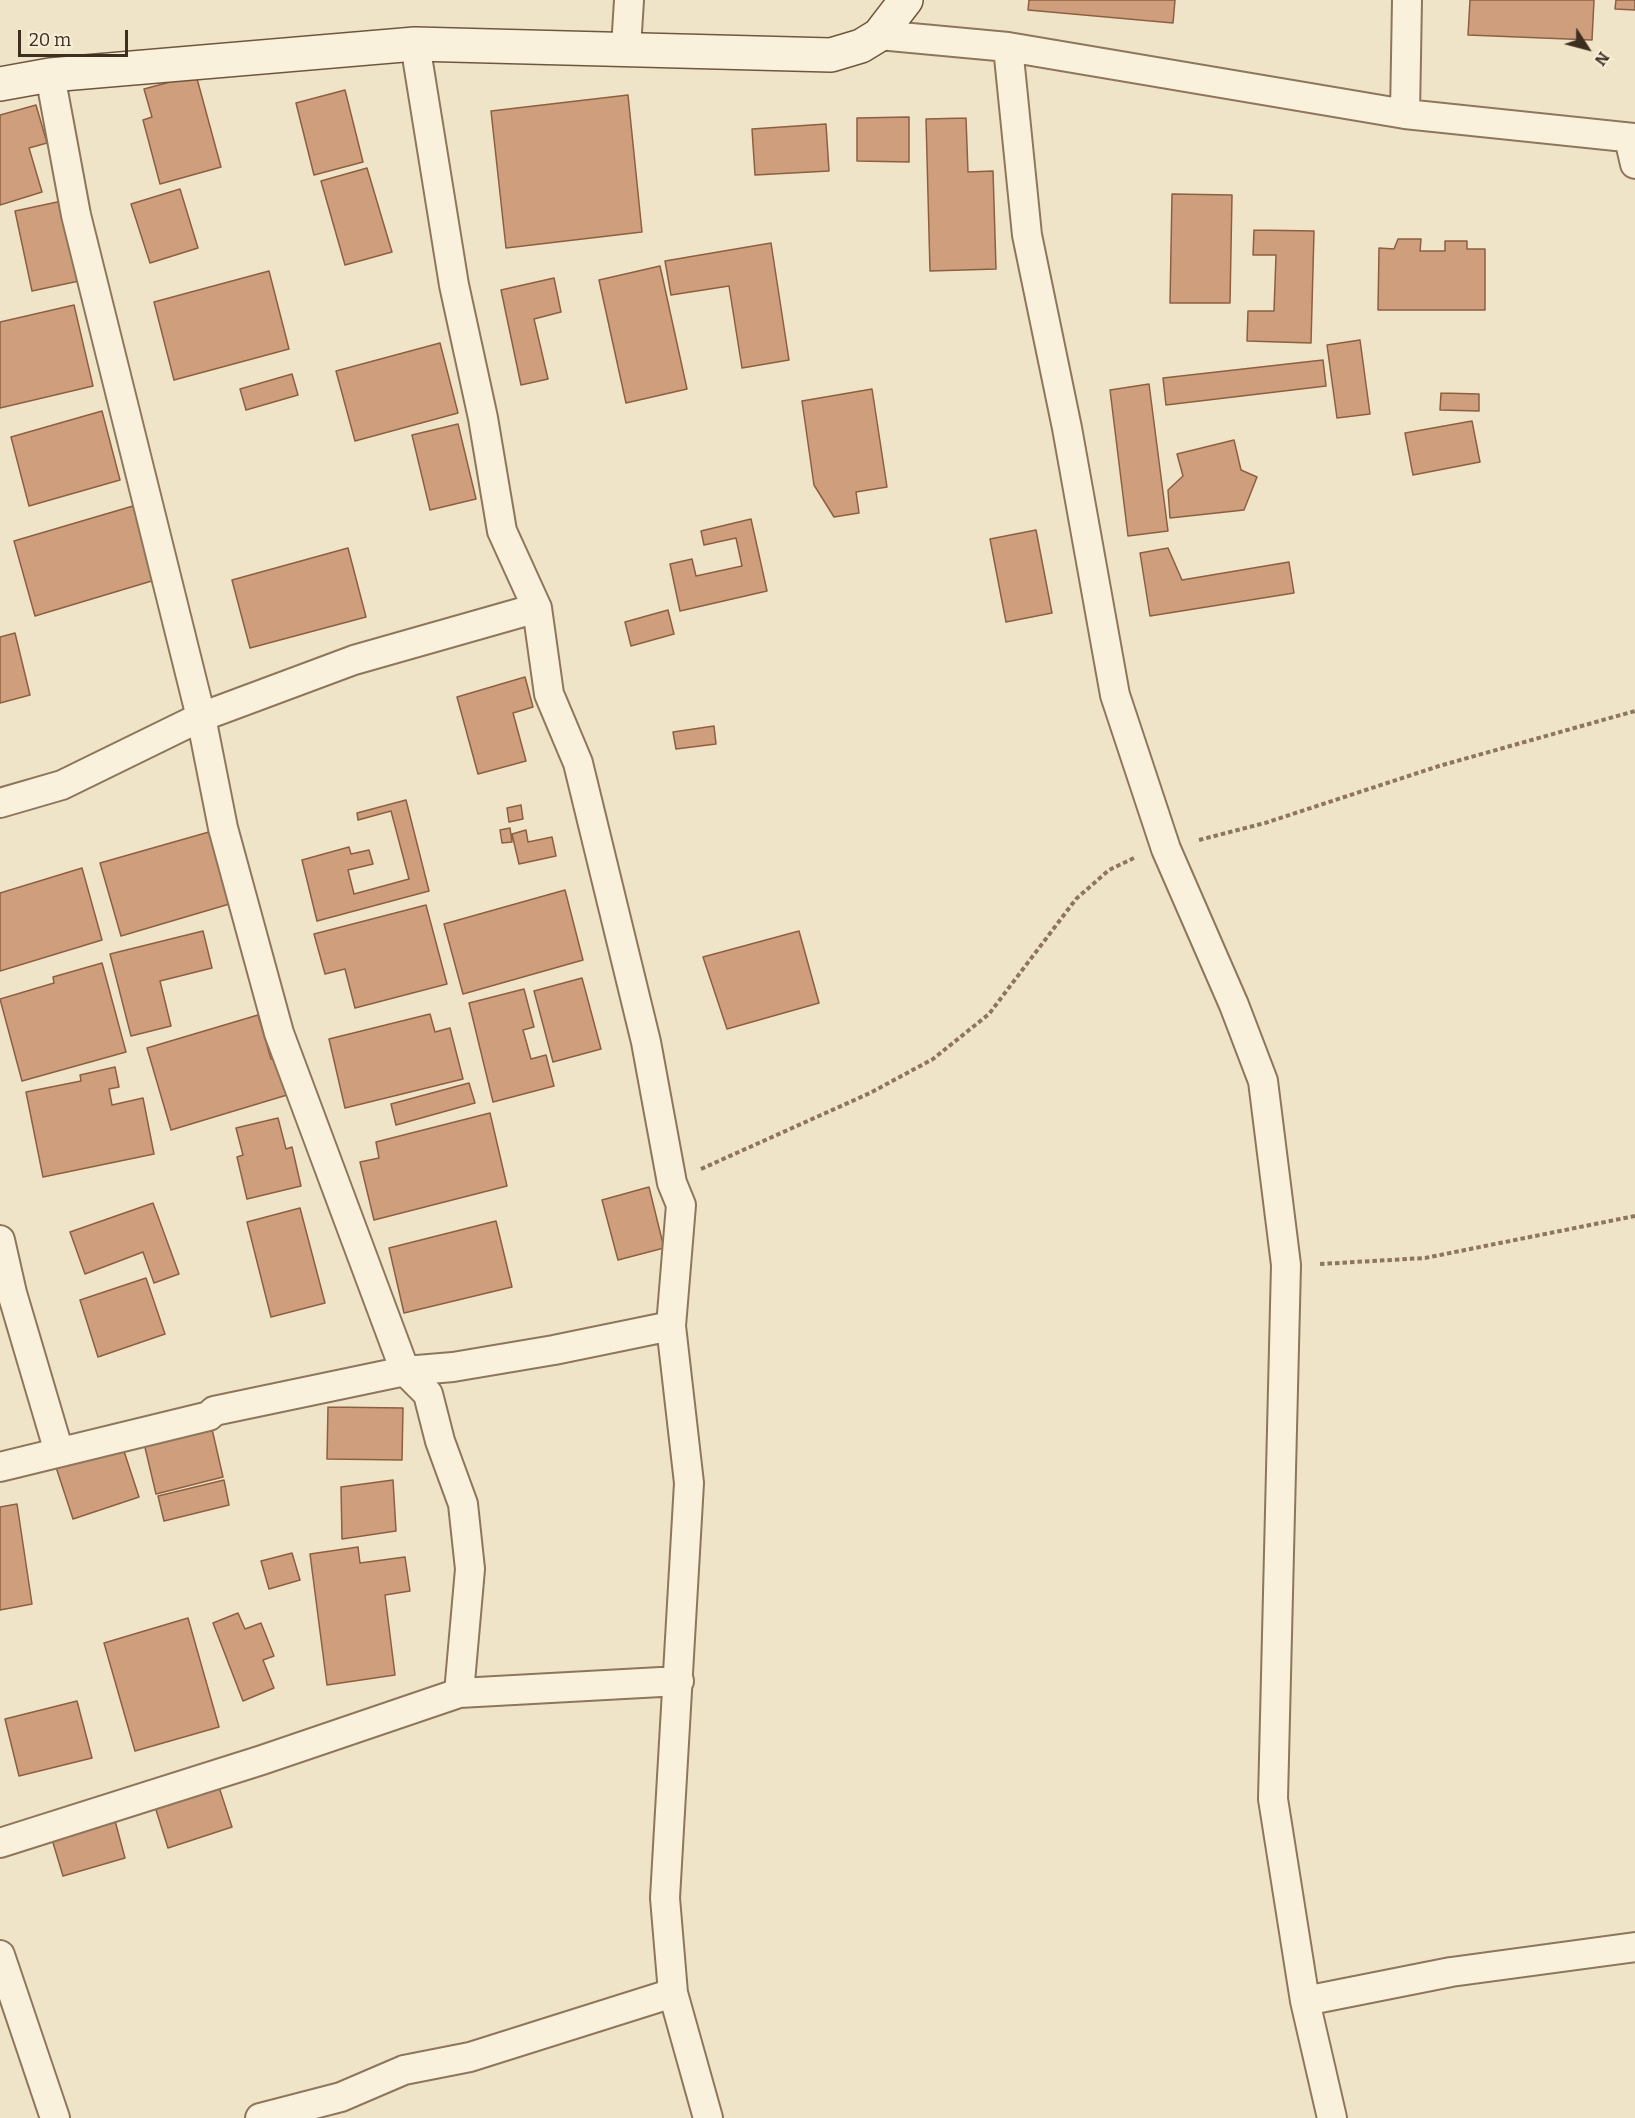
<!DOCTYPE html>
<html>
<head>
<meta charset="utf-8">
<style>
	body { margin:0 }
	#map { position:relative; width:1635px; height:2118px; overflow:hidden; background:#f0e4c8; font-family:Bitter,serif }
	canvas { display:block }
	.north { position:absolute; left:1557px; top:18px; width:60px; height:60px; -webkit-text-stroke:4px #f7eed8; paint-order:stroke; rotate:126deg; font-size:16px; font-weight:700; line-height:24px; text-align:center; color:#3d2e20 }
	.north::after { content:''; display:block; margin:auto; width:21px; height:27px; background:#3d2e20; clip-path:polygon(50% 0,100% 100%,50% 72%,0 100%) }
	.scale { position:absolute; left:18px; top:30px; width:110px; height:27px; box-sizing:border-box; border:3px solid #3d2e20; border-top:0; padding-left:8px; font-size:18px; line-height:21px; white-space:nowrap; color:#3d2e20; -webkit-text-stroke:4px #f7eed8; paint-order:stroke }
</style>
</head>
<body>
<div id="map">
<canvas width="1635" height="2118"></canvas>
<div class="north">N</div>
<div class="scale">20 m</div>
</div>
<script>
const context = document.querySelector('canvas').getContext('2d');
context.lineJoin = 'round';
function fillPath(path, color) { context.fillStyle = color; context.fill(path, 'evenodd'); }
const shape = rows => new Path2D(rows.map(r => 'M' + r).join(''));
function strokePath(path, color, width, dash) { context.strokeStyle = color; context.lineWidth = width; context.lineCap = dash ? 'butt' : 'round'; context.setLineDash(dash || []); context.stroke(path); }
const building = shape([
	[1029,0,1175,0,1173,23,1028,10,1029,0],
	[1470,0,1594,0,1592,40,1468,35,1470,0],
	[1616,0,1635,0,1635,10,1615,9,1616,0],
	[196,75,221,167,160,184,143,120,152,117,144,89,196,75],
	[345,90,363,162,314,175,296,103,345,90],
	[628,95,642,232,506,248,491,111,628,95],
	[36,105,47,143,29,148,42,192,0,205,0,115,36,105],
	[909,117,909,162,857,161,857,118,909,117],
	[966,118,968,172,993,171,996,269,930,271,926,119,966,118],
	[826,124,829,171,755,175,752,129,826,124],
	[367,168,392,252,345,265,321,181,367,168],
	[180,189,198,248,150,263,131,204,180,189],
	[1172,194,1232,195,1230,303,1170,303,1172,194],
	[62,201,79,281,32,291,15,211,62,201],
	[1254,230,1314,231,1311,343,1247,341,1248,311,1274,311,1276,255,1253,255,1254,230],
	[1398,239,1421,239,1420,251,1445,251,1445,241,1467,241,1467,249,1485,249,1485,310,1378,310,1379,248,1394,249,1398,239],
	[771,243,789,360,742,368,729,286,671,295,665,261,771,243],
	[660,266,687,389,626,403,599,280,660,266],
	[269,271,289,349,174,380,154,302,269,271],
	[554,278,561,312,534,319,548,379,521,385,501,290,554,278],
	[74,305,93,386,0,408,0,322,74,305],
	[1360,340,1370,414,1337,418,1327,345,1360,340],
	[440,343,458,413,355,441,336,371,440,343],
	[1323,360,1326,386,1166,405,1163,378,1323,360],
	[292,374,298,395,246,410,240,389,292,374],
	[1149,384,1168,531,1128,536,1110,390,1149,384],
	[872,389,887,487,856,492,859,513,834,517,814,485,802,401,872,389],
	[1441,393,1479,394,1479,411,1440,410,1441,393],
	[102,411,120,480,29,506,11,437,102,411],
	[1472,421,1480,462,1413,475,1405,433,1472,421],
	[458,424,476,499,430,510,412,435,458,424],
	[1234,440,1241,470,1257,477,1244,510,1170,518,1168,490,1183,476,1177,454,1234,440],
	[133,506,155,580,35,616,14,541,133,506],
	[751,519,767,591,680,611,670,564,692,559,696,576,742,566,736,538,704,545,701,531,751,519],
	[1036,530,1052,613,1006,622,990,539,1036,530],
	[348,548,366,617,250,648,232,580,348,548],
	[1168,548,1182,580,1289,562,1294,593,1150,616,1140,553,1168,548],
	[668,610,674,634,631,646,625,622,668,610],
	[15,633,30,695,0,703,0,637,15,633],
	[525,677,533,707,513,713,526,761,478,774,457,697,525,677],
	[714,726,716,744,676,749,673,732,714,726],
	[406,800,429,891,317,921,302,860,349,847,351,854,369,850,373,864,348,870,354,894,409,879,391,811,358,820,357,813,406,800],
	[521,805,523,819,509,822,507,808,521,805],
	[223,828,243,900,121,936,100,863,223,828],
	[510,828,512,842,502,843,500,830,510,828],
	[526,830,528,842,552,837,556,856,519,864,512,834,526,830],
	[82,868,102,940,0,971,0,893,82,868],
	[565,890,583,960,463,994,444,924,565,890],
	[426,905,447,984,355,1008,345,969,325,974,314,934,426,905],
	[203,931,212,968,160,981,171,1026,131,1036,110,954,203,931],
	[799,931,819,1003,727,1029,703,957,799,931],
	[102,963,126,1052,22,1081,0,999,54,983,53,977,102,963],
	[582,978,601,1049,553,1062,534,991,582,978],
	[524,989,534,1027,523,1030,531,1059,546,1055,554,1086,493,1102,469,1003,524,989],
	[430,1014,435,1032,450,1028,463,1079,345,1108,329,1039,430,1014],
	[258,1015,271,1059,277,1058,287,1095,171,1130,147,1048,258,1015],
	[115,1067,119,1087,109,1089,112,1105,143,1098,154,1154,43,1177,26,1092,81,1081,80,1075,115,1067],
	[469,1083,475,1103,396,1125,391,1104,469,1083],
	[490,1113,507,1186,374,1220,360,1162,379,1158,376,1142,490,1113],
	[278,1118,286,1149,292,1147,301,1186,247,1199,237,1157,243,1155,236,1128,278,1118],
	[649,1187,664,1248,618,1260,602,1200,649,1187],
	[153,1203,179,1274,154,1283,143,1252,85,1274,70,1232,153,1203],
	[300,1208,325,1303,271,1317,247,1222,300,1208],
	[496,1221,512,1287,404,1313,389,1248,496,1221],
	[146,1278,165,1334,98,1357,80,1300,146,1278],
	[328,1407,403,1408,402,1460,327,1459,328,1407],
	[209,1416,223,1477,156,1494,143,1439,209,1416],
	[119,1436,139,1497,73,1519,53,1458,119,1436],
	[224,1480,229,1505,164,1521,158,1496,224,1480],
	[393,1480,396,1531,342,1539,341,1487,393,1480],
	[17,1504,32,1604,0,1610,0,1507,17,1504],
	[358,1547,360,1563,405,1557,410,1591,385,1595,395,1675,327,1685,310,1554,358,1547],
	[292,1553,300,1580,269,1589,261,1561,292,1553],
	[238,1613,245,1629,261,1623,274,1656,263,1660,274,1688,243,1701,213,1623,238,1613],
	[188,1618,219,1727,135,1751,104,1643,188,1618],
	[77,1701,92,1758,19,1776,5,1719,77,1701],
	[218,1784,232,1827,168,1848,151,1794,218,1784],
	[114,1817,125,1858,63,1876,51,1836,114,1817]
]);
const path = shape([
	[1199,840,1265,823,1439,766,1635,711],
	[701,1169,870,1093,933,1059,989,1014,1076,899,1109,870,1134,858],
	[1320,1264,1425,1258,1635,1216]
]);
const street = shape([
	[879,35,1008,47,1405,114,1635,138],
	[415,44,454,285,483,418,502,531,537,608,549,694,578,763,646,1042,672,1183,681,1205,671,1326,689,1483,665,1898,673,1993,708,2118],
	[1008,47,1027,235,1067,428,1115,695,1166,849,1234,1005,1263,1081,1286,1265,1273,1799,1305,2001,1332,2118],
	[626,48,629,0],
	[50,75,76,215,201,717,223,828,279,1033,405,1371,428,1394,440,1441,463,1504,470,1569,459,1693],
	[1405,114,1407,0],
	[1629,138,1635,164],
	[0,803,62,785,201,717,354,660,537,608],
	[0,1240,12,1293,59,1452],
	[0,1467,209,1416,214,1411,405,1371,453,1367,554,1350,671,1326],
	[0,1843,262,1760,459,1693,679,1681],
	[0,1955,55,2118],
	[1305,2001,1451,1972,1635,1947],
	[260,2118,341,2097,404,2070,470,2057,673,1993]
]);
const secondary = shape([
	[0,84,50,75,415,44,831,55,861,46,879,35,906,0]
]);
fillPath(building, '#cf9f7d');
strokePath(building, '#8d5f41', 1.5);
strokePath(street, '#8d765c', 32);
strokePath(secondary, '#6f573f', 36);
strokePath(path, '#8d765c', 4, [4.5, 3]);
strokePath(street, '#faf1dc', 28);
strokePath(secondary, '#faf1dc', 33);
</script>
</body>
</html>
